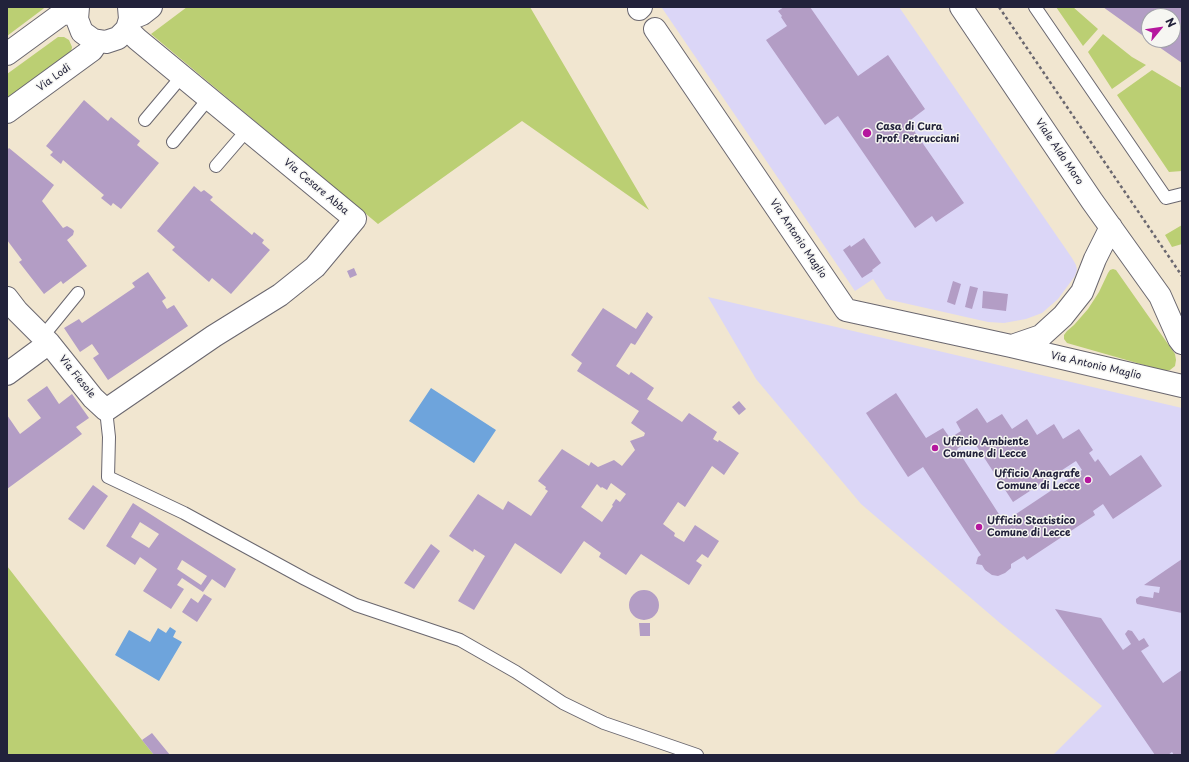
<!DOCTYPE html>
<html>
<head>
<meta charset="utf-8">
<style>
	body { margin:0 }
	#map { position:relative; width:1189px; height:762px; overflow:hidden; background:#f1e6d0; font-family:"Playpen Sans",sans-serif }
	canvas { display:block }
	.frame { position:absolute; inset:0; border:8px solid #22223b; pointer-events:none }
	.north { position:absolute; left:1141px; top:8px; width:40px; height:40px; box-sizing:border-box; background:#f6f6f2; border:1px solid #a1a1a9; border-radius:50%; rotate:61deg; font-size:11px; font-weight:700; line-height:16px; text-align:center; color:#22223b }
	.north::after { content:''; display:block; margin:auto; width:14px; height:18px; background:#b5179e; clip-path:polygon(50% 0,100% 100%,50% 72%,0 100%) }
</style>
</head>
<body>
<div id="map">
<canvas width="1189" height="762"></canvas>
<div class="frame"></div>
<div class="north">N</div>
</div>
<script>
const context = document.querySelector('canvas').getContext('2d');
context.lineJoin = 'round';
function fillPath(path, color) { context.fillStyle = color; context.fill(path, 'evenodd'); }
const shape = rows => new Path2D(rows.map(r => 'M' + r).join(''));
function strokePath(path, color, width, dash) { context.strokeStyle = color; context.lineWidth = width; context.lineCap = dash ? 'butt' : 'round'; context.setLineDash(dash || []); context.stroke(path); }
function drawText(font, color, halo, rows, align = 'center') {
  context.font = font + ' "Playpen Sans",sans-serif'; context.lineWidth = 3; context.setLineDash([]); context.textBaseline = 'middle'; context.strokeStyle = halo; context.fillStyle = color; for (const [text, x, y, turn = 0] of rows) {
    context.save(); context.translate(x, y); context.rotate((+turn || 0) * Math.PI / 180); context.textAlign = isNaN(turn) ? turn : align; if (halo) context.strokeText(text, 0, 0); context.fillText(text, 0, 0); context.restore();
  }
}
const built = shape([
	[664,7,899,7,1072,258,1076,265,1077,270,1075,276,1058,299,1042,313,1026,319,1004,323,988,322,886,299,873,279,855,291,662,8],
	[708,297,1182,408,1182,755,1053,755,1102,706,1000,623,861,504,756,379]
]);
const green = shape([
	[7,7,45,7,43,9,7,36],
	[187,7,530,7,649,210,522,121,378,224,151,34],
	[1056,7,1073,7,1098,29,1083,46],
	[1103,34,1132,57,1146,65,1112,89,1088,52],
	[58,37,64,37,69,40,72,47,71,53,7,99,7,74],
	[1152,70,1182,88,1182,171,1169,172,1117,95],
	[1182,225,1182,244,1172,247,1165,235],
	[1113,269,1116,270,1175,354,1176,360,1175,366,1170,370,1165,371,1067,343,1064,339,1064,335,1067,331,1074,325,1088,309,1099,292,1108,273,1110,270],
	[7,566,142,740,154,755,7,755]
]);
const water = shape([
	[431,388,496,430,474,463,409,421],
	[170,627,176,631,173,637,182,642,159,681,115,655,129,630,150,642,158,628,166,633]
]);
const building = shape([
	[784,7,810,7,858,76,888,55,925,109,908,122,964,203,936,222,932,216,915,228,838,116,825,125,766,40,787,26,781,17,782,16,778,11],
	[1103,7,1182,7,1182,63,1149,40,1173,40,1173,16,1149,16,1149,40],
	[84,100,108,121,111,117,140,141,137,145,159,163,121,209,113,203,111,206,101,198,104,195,63,160,61,164,50,155,53,152,46,146],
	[9,148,54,185,42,201,63,228,67,226,72,229,74,231,73,235,67,240,87,266,63,284,61,281,44,294,19,262,22,260,7,240,7,150],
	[194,186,201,192,204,190,213,197,210,200,252,235,254,232,264,240,262,243,270,250,231,294,212,278,209,282,172,250,175,247,157,231],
	[864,238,881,263,872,270,873,271,862,278,843,250,850,245,851,247],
	[354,268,357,275,350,278,347,271],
	[148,272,166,298,162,301,167,309,174,305,188,326,108,380,93,358,99,354,92,344,80,352,64,328,79,319,82,323,135,287,132,283],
	[953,281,961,284,955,305,947,302],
	[970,286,978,288,972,309,965,307],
	[983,291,1008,294,1006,311,982,308],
	[603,308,636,329,647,312,653,317,635,345,631,343,616,366,629,375,631,372,654,388,647,399,682,422,689,413,717,432,713,439,718,442,719,440,739,453,724,475,712,466,685,507,678,502,663,524,675,533,674,536,684,542,695,525,719,541,708,558,702,554,696,561,702,565,689,585,641,554,626,575,599,557,601,553,584,541,561,574,515,543,474,610,458,601,485,556,474,549,473,552,449,536,478,494,503,510,508,501,531,516,548,491,545,489,546,487,538,481,562,449,589,466,591,462,598,467,614,460,622,466,635,450,630,441,644,436,645,433,631,423,639,411,577,371,582,363,571,355],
	[611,483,626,494,620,502,616,499,612,505,613,506,602,522,581,507,597,484,601,488,602,487,607,490],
	[47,386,59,404,72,394,89,418,76,427,82,434,7,489,7,415,20,434,41,418,27,400],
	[896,393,926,438,943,428,950,438,961,431,956,422,977,408,987,423,1002,414,1012,429,1027,419,1037,435,1054,424,1063,439,1079,429,1093,450,1089,453,1095,462,1098,459,1110,476,1141,455,1162,486,1113,519,1103,504,1093,511,1095,515,1027,560,1024,556,1011,564,1011,568,1005,573,998,576,992,575,985,570,982,565,976,564,978,557,981,555,923,467,908,477,866,413],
	[972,439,1013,502,1076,461,1082,470,1004,522,957,449],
	[739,401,746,409,739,415,732,407],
	[93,485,108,496,84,530,68,519],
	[133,503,236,569,225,588,212,579,203,592,182,578,177,585,184,589,171,609,143,591,157,569,140,557,135,565,106,546],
	[140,522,159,534,149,548,131,537],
	[182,560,207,576,201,585,177,569],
	[431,544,440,551,414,589,404,583],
	[1182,559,1182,613,1137,604,1136,602,1136,599,1140,596,1153,598,1154,592,1159,593,1160,587,1144,585],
	'629 605a15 15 0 1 1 30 0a15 15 0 1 1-30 0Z',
	[204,594,212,599,197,622,182,612,191,598,198,603],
	[1055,609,1101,618,1123,650,1131,644,1125,634,1128,630,1132,631,1139,641,1144,638,1149,646,1141,651,1163,683,1182,670,1182,745,1181,746,1182,748,1182,755,1174,755,1172,752,1168,755,1155,755],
	[639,623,650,623,650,636,640,636],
	[152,733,170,755,154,755,142,740]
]);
const path = shape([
	[999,7,1182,276]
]);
const lane = shape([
	[1035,7,1166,198,1182,194],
	[145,120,182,76],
	[173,142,209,98],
	[216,166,247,130],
	[43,336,78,293],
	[106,410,109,437,108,477,184,513,305,579,356,605,460,640,516,672,563,703,604,723,697,755]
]);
const street = shape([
	[961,7,1092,201,1160,296,1179,339,1182,343],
	[639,9,641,7],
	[655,29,846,310,1011,346,1182,386],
	[7,298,17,311,49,343,93,398,106,410,214,336,280,295,315,267,355,219,137,39,127,29],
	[1012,346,1041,336,1063,316,1082,292,1095,259,1111,227],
	[7,374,49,343]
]);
const secondary = shape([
	[78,7,77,19,82,32,93,40,106,42,118,38,127,29,130,19,129,7],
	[130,19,142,14,151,7],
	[7,54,63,13,77,15],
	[7,112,92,50,98,41]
]);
const markers = [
	[867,133,5,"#b5179e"],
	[935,448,4,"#b5179e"],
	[1088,480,4,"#b5179e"],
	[979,527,4,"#b5179e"]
];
const streetNames = [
	["Via Lodi",54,78,-36],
	["Viale Aldo Moro",1059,152,56],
	["Via Cesare Abba",316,187,40],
	["Via Antonio Maglio",798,239,56],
	["Via Antonio Maglio",1096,366,13],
	["Via Fiesole",77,377,51]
];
const poiNames = [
	["Casa di Cura",876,127],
	["Prof. Petrucciani",876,139],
	["Ufficio Ambiente",943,442],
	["Comune di Lecce",943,454],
	["Ufficio Anagrafe",1080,474,"right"],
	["Comune di Lecce",1080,486,"right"],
	["Ufficio Statistico",987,521],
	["Comune di Lecce",987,533]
];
fillPath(built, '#dbd6f7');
fillPath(green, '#bbcf73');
fillPath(water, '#6ea4dc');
fillPath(building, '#b39dc5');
strokePath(lane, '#6a676f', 14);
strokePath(street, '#6a676f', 24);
strokePath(secondary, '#6a676f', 24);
strokePath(path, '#6a676f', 2.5, [3, 3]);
strokePath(lane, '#fff', 12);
strokePath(street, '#fff', 22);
strokePath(secondary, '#fff', 22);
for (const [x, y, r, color] of markers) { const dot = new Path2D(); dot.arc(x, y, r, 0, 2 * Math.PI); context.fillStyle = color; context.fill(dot); strokePath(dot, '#f6f6f2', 1.5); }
drawText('10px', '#22223b', '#f6f6f2', streetNames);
drawText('bold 10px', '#22223b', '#f6f6f2', poiNames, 'left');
</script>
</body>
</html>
